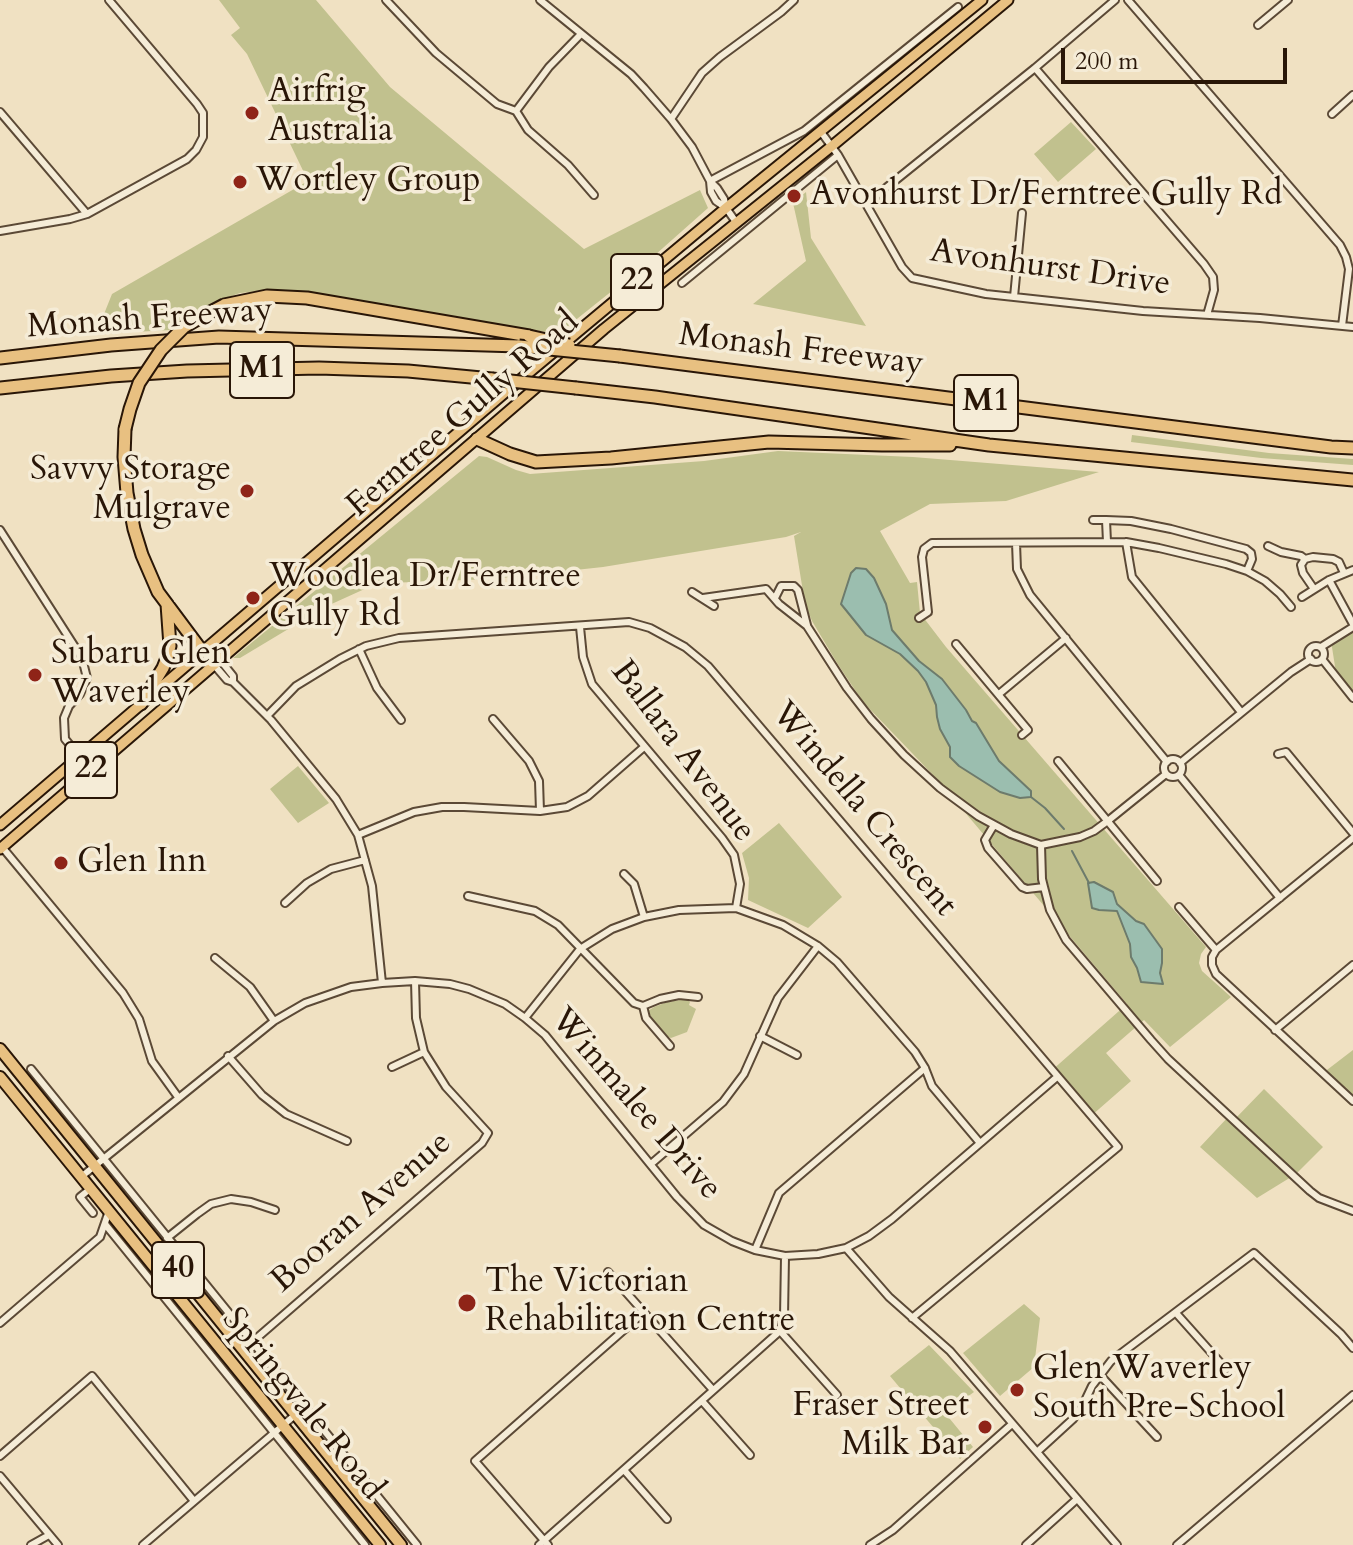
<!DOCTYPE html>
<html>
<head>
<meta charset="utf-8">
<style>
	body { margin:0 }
	#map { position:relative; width:1353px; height:1545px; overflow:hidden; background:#f0e1c2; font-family:Cardo,serif }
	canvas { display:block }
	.scale { position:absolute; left:1061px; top:48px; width:226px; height:36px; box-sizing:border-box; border:4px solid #291607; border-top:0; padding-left:10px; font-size:24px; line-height:28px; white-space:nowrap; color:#291607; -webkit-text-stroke:6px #f5ecd7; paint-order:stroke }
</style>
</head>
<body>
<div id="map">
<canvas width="1353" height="1545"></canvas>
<div class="scale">200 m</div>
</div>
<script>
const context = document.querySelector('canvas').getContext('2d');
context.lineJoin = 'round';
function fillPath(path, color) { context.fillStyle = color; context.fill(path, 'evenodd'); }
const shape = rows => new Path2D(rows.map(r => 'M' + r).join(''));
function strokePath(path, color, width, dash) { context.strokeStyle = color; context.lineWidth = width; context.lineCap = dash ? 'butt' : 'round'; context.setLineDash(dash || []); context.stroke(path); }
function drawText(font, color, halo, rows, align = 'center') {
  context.font = font + ' Cardo,serif'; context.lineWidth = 7; context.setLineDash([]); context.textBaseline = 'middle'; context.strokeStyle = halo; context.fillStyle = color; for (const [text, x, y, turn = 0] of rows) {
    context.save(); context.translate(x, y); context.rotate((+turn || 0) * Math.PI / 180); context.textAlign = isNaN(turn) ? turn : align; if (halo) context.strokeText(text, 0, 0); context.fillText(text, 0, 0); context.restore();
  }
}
const green = shape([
	[219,0,316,0,390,87,584,249,700,190,708,208,637,271,558,334,292,290,269,290,240,293,214,302,189,317,171,330,96,334,112,294,308,181,247,54,231,35,240,28],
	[1071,122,1096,149,1058,182,1034,154],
	[806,192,811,238,866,326,753,304,806,261,793,203],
	[1132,435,1269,453,1353,459,1353,465,1261,458,1131,442],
	[778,451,913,457,1099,472,1006,501,930,504,880,531,910,583,917,582,920,613,946,647,1206,947,1201,954,1199,963,1202,971,1231,997,1170,1047,1144,1020,1106,1053,1131,1081,1091,1116,1051,1071,1127,1004,935,777,863,702,837,663,812,621,805,604,794,536,801,532,786,537,603,567,492,579,388,583,369,587,325,607,240,658,233,658,479,456,487,457,516,470,530,474,704,461],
	[1353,627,1353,698,1337,679,1331,641],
	[298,766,329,803,298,823,270,789],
	[779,823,842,897,808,928,748,900,749,878,742,853],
	[687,999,690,1002,689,1005,696,1009,687,1032,671,1038,666,1036,649,1016,648,1011,654,1007,667,1002],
	[1353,1050,1353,1101,1323,1073],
	[1264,1089,1323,1147,1296,1174,1257,1198,1200,1147,1229,1116,1234,1120],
	[1024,1304,1040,1318,1034,1367,1000,1396,963,1353],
	[929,1345,974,1392,945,1413,973,1447,960,1459,890,1376]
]);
const water = shape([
	[856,568,866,569,874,578,886,604,892,630,919,661,942,679,966,710,972,721,976,723,999,761,1031,791,1031,797,1020,798,1000,792,959,766,950,757,950,747,940,729,937,717,936,705,926,682,918,671,900,654,866,635,841,604,851,573,856,568],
	[1094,882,1113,892,1117,904,1136,921,1144,924,1162,949,1162,963,1160,973,1163,984,1141,982,1137,968,1131,957,1130,944,1117,911,1099,910,1092,908,1088,883,1094,882]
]);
const stream = shape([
	[1031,797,1045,808,1064,829],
	[1072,851,1089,883]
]);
const minor = shape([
	[386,0,436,53,497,104,516,111],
	[540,0,631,74,644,88,671,119,692,147,710,181,717,188,724,199,726,208],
	[1128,0,1340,245,1346,257,1349,269,1342,326],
	[1258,25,1288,0],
	[1035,68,1204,264,1213,277,1214,290,1207,315],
	[516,111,528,130,568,165,594,195],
	[516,111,549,67,581,34],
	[0,112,87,214],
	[1332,114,1353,95],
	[671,119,702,73,720,57,781,12,794,0],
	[821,132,838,155,902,267,912,278,986,294,1014,297,1143,311,1260,318,1353,327],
	[710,181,804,131,958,7],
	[710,181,711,192,716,201,726,208,736,222],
	[866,204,1035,68,1115,0],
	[0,231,70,219,87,214,187,159,196,150,203,137,203,113,197,104,109,0],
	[682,283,838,155],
	[1014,297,1022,213],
	[1093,520,1106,520],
	[0,530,82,658,87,678,80,694,69,706,64,718,65,739,91,770],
	[1107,542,1106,520,1131,521,1171,529,1246,549,1251,553,1252,559,1247,571],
	[1126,542,1132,577,1241,712],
	[1016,543,1017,569,1030,595,1167,762],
	[1268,546,1281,552,1301,556,1305,559,1313,557,1333,559,1339,562,1344,573],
	[1305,559,1301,565,1303,573,1314,589],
	[1329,580,1353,624],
	[692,592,714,606],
	[1302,597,1329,580,1353,570],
	[703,598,766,589,779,604,807,626,847,688,871,719,904,755,940,788,978,816,1011,834,1041,845,1080,837,1094,831,1109,820,1166,774],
	[775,598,781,586,794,586,798,590,807,625],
	[919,618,928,612,922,557,924,549,932,543,1126,542,1159,548,1226,564,1247,571,1265,581,1280,594,1291,607],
	[580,627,583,657,592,684,722,838,734,855,740,884,736,908],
	[956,644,1028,730,1022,735],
	[209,646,233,676,233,682],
	'1308 654a8 8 0 1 1 16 0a8 8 0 1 1-16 0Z',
	[1321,647,1353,627],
	[359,649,377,688,401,720],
	[202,651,227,680,233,682,271,720,336,799,358,835,372,886,382,983],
	[1322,659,1353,698],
	[999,694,1066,638],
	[267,716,296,686,340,659,366,646,399,638,629,622,650,628,685,647,708,666,1118,1147,912,1318],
	[493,719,529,761,539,781,540,811],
	[1278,754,1286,752,1353,833],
	'1164 768a9 9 0 1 1 18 0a9 9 0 1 1-18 0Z',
	[1058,761,1157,881],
	[1180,763,1291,672,1311,659],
	[1179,775,1280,898],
	[994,825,985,840,988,848,1022,887,1027,889,1044,887],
	[358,835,414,812,442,807,464,807,540,811,567,807,588,796,644,747],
	[1041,845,1042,879,1044,887,1050,910,1066,940,1151,1040,1168,1059,1310,1191,1319,1198,1353,1211],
	[2,847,123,993,139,1019,152,1061,178,1097],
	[624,874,634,884,644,917],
	[468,896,535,911,558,925,634,1003,643,1006,646,1018,670,1046],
	[285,903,307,883,331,869,365,860],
	[1179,907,1216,950],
	[1216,950,1212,957,1212,965,1216,974,1353,1101],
	[1216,950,1353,838],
	[215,958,250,987,274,1021],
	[643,1006,660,999,679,995,698,997],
	[525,1018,580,949,612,929,644,917,679,910,736,908,783,925,818,946,837,962,915,1052,925,1068,932,1086,980,1143],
	[1275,1030,1353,965],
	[760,1036,797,1055],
	[228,1056,262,1095,286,1114,347,1141],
	[392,1067,424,1052],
	[31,1069,417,1545],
	[651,1164,723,1102,744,1074,778,998,818,946],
	[81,1177,274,1021,305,1003,351,987,382,983,415,981,450,984,469,989,505,1004,525,1018,545,1035,677,1197,704,1225,732,1241,755,1250,785,1256,818,1254,846,1248,869,1236,892,1219,1057,1077],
	[90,1189,80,1197,93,1213],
	[105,1224,365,1545],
	[167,1238,197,1214,211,1204,231,1199,251,1202,275,1210],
	[846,1248,889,1297,950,1351,1117,1545],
	[755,1250,779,1193,925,1068],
	[608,1272,713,1390],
	[1176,1313,1226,1369],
	[0,1323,100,1237,109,1211],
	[780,1331,837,1395],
	[243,1350,482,1143,488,1133,446,1087,424,1052,416,1018,415,981],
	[1099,1374,1157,1437],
	[702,1401,750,1455],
	[1037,1452,1073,1419,1083,1405,1092,1386,1111,1361,1254,1253,1341,1334,1353,1348],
	[0,1456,92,1376,194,1501],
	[624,1470,667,1519],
	[0,1476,58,1545],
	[31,1545,49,1535],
	[143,1545,295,1415],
	[539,1545,780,1331,784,1317,785,1256],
	[548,1545,475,1461,643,1313],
	[870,1545,893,1530,1012,1424],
	[1026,1545,1077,1499],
	[1177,1545,1353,1395]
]);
const primary = shape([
	[0,825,502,395,726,208,982,0],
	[0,849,604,329,832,146,1008,0]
]);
const trunk = shape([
	[0,1049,401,1545],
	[0,1077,380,1545]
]);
const motorway = shape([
	[224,305,267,296,307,298,529,336],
	[620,356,1331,447,1353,448],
	[0,358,111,345,219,337,519,346],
	[0,388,111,376,187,371,319,368,408,371,492,379],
	[576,388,655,397,989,445,1353,480],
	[125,429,124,457,127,493,134,529,142,555,158,592,202,651],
	[477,439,510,454,536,462,611,458,769,442,882,445,950,445],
	[141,704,163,668,167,658,170,646,167,604]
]);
const motorwayBridge = shape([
	[529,336,569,345],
	[519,346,620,356],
	[492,379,576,388],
	[125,429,130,409,139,383,161,350,184,327,203,316,224,305]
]);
const markers = [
	[252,113,8,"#8f2418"],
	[240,182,8,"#8f2418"],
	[794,196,8,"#8f2418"],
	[247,491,8,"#8f2418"],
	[253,598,8,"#8f2418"],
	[35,675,8,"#8f2418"],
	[61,863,8,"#8f2418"],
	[467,1303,10,"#8f2418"],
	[1017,1390,8,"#8f2418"],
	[985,1427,8,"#8f2418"]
];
const shields = [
	[637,282,52],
	[262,370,64],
	[986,403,64],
	[91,770,52],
	[178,1270,52]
];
const shieldNames = [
	["22",637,282],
	["M1",262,370],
	["M1",986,403],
	["22",91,770],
	["40",178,1270]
];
const poiNames = [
	["Airfrig",268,93],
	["Australia",268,132],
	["Wortley Group",256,182],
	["Avonhurst Dr/Ferntree Gully Rd",810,196],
	["Savvy Storage",231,471,"right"],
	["Mulgrave",231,510,"right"],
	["Woodlea Dr/Ferntree",269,578],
	["Gully Rd",269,617],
	["Subaru Glen",51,655],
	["Waverley",51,694],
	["Glen Inn",77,863],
	["The Victorian",485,1283],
	["Rehabilitation Centre",485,1322],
	["Glen Waverley",1033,1370],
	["South Pre-School",1033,1409],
	["Fraser Street",969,1407,"right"],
	["Milk Bar",969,1446,"right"]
];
const streetNames = [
	["Avonhurst Drive",1050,269,8],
	["Monash Freeway",150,320,-4],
	["Monash Freeway",801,351,7],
	["Ferntree Gully Road",464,415,-41],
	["Ballara Avenue",682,752,53],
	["Windella Crescent",863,810,50],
	["Winmalee Drive",635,1105,49],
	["Booran Avenue",362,1213,-41],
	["Springvale Road",302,1405,51]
];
fillPath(green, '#c1c18e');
fillPath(water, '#9bbeaf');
strokePath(water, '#6d7b6c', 2);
strokePath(stream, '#6d7b6c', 2);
strokePath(minor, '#5b4936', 10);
strokePath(primary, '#291607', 13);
strokePath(trunk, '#291607', 14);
strokePath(motorway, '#291607', 15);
strokePath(minor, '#f5ecd7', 6);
strokePath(primary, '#e8c081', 9);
strokePath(trunk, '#e8c081', 10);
strokePath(motorway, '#e8c081', 11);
strokePath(motorwayBridge, '#291607', 15, []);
strokePath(motorwayBridge, '#e8c081', 11);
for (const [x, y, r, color] of markers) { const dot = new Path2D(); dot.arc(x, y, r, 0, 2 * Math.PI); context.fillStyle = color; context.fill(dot); strokePath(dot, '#f5ecd7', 3); }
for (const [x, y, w] of shields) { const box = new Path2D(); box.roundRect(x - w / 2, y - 28, w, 56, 6); context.fillStyle = '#f5ecd7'; context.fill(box); strokePath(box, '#291607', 2); }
drawText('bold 32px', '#291607', null, shieldNames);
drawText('34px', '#291607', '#f5ecd7', poiNames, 'left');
drawText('34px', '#291607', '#f5ecd7', streetNames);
</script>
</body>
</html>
